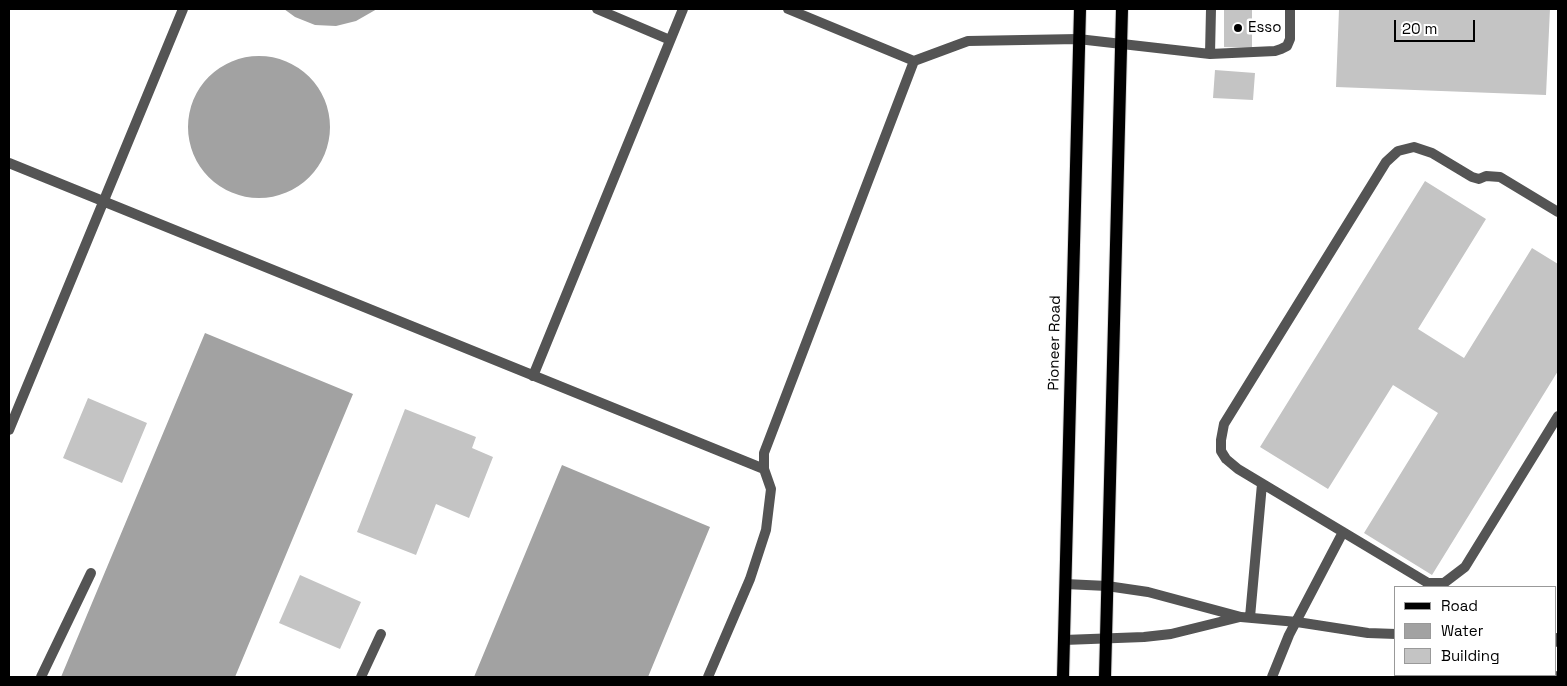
<!DOCTYPE html>
<html>
<head>
<meta charset="utf-8">
<style>
	body { margin:0 }
	#map { position:relative; width:1567px; height:686px; overflow:hidden; background:#fff; font-family:"Space Grotesk",sans-serif }
	canvas { display:block }
	.frame { position:absolute; inset:0; border:10px solid #000; pointer-events:none }
	.legend { position:absolute; left:1394px; top:586px; width:162px; height:90px; box-sizing:border-box; background:#fff; border:1px solid #999; margin:0; padding:6px 9px; list-style:none; font-size:15px; color:#000 }
	.legend li { display:flex; align-items:center; gap:10px; height:25px }
	.legend b { width:25px; border:1px solid #999 }
	.scale { position:absolute; left:1394px; top:20px; width:81px; height:22px; box-sizing:border-box; border:2px solid #000; border-top:0; padding-left:6px; font-size:15px; line-height:18px; white-space:nowrap; color:#000; -webkit-text-stroke:4px #fff; paint-order:stroke }
</style>
</head>
<body>
<div id="map">
<canvas width="1567" height="686"></canvas>
<div class="frame"></div>
<ul class="legend">
<li><b style="height:6px;background:#000"></b>Road</li>
<li><b style="height:14px;background:#a2a2a2"></b>Water</li>
<li><b style="height:14px;background:#c4c4c4"></b>Building</li>
</ul>
<div class="scale">20 m</div>
</div>
<script>
const context = document.querySelector('canvas').getContext('2d');
context.lineJoin = 'round';
function fillPath(path, color) { context.fillStyle = color; context.fill(path, 'evenodd'); }
const shape = rows => new Path2D(rows.map(r => 'M' + r).join(''));
function strokePath(path, color, width, dash) { context.strokeStyle = color; context.lineWidth = width; context.lineCap = dash ? 'butt' : 'round'; context.setLineDash(dash || []); context.stroke(path); }
function drawText(font, color, halo, rows, align = 'center') {
  context.font = font + ' "Space Grotesk",sans-serif'; context.lineWidth = 5; context.setLineDash([]); context.textBaseline = 'middle'; context.strokeStyle = halo; context.fillStyle = color; for (const [text, x, y, turn = 0] of rows) {
    context.save(); context.translate(x, y); context.rotate((+turn || 0) * Math.PI / 180); context.textAlign = isNaN(turn) ? turn : align; if (halo) context.strokeText(text, 0, 0); context.fillText(text, 0, 0); context.restore();
  }
}
const water = shape([
	[284,9,377,9,356,21,336,26,315,25,295,17],
	'188 127a71 71 0 1 1 142 0a71 71 0 1 1-142 0Z',
	[205,333,353,394,235,677,61,677],
	[562,465,710,527,648,677,474,677]
]);
const building = shape([
	[1224,9,1252,9,1252,48,1224,47],
	[1339,9,1550,9,1546,95,1336,87],
	[1215,70,1255,73,1253,100,1213,98],
	[1425,181,1486,219,1418,329,1464,358,1532,248,1558,264,1558,371,1432,575,1364,533,1438,413,1393,385,1328,489,1260,447],
	[88,398,147,423,122,483,63,458],
	[405,409,476,437,472,448,493,457,469,518,436,504,416,555,357,532],
	[300,575,361,602,340,649,279,623]
]);
const service = shape([
	[597,9,670,40],
	[788,9,914,61,968,41,1078,39,1210,54,1275,51,1281,49,1287,46,1290,39,1290,9],
	[1210,54,1211,9],
	[9,163,764,469],
	[1558,212,1500,177,1486,176,1479,179,1472,177,1432,153,1414,147,1398,151,1386,162,1224,424,1221,440,1221,451,1226,459,1238,469,1428,583,1444,583,1465,567,1558,416],
	[533,376,683,9],
	[9,430,183,9],
	[1065,584,1107,586,1148,592,1241,617,1297,622,1368,633,1396,634],
	[1250,617,1262,484],
	[1556,638,1558,642],
	[1064,640,1144,637,1171,634,1240,617],
	[41,677,91,573],
	[361,677,381,634],
	[708,677,750,579,766,530,771,489,764,469,764,453,914,61],
	[1272,677,1289,635,1343,532],
	[1557,677,1558,676]
]);
const primary = shape([
	[1063,677,1080,9],
	[1105,677,1122,9]
]);
const markers = [
	[1238,28,5,"#000"]
];
const poiNames = [
	["Esso",1248,28]
];
const streetNames = [
	["Pioneer Road",1055,343,-89]
];
fillPath(water, '#a2a2a2');
fillPath(building, '#c4c4c4');
strokePath(primary, '#dbdbdb', 14);
strokePath(service, '#545454', 10);
strokePath(primary, '#000', 12);
for (const [x, y, r, color] of markers) { const dot = new Path2D(); dot.arc(x, y, r, 0, 2 * Math.PI); context.fillStyle = color; context.fill(dot); strokePath(dot, '#fff', 2); }
drawText('15px', '#000', '#fff', poiNames, 'left');
drawText('15px', '#000', '#fff', streetNames);
</script>
</body>
</html>
